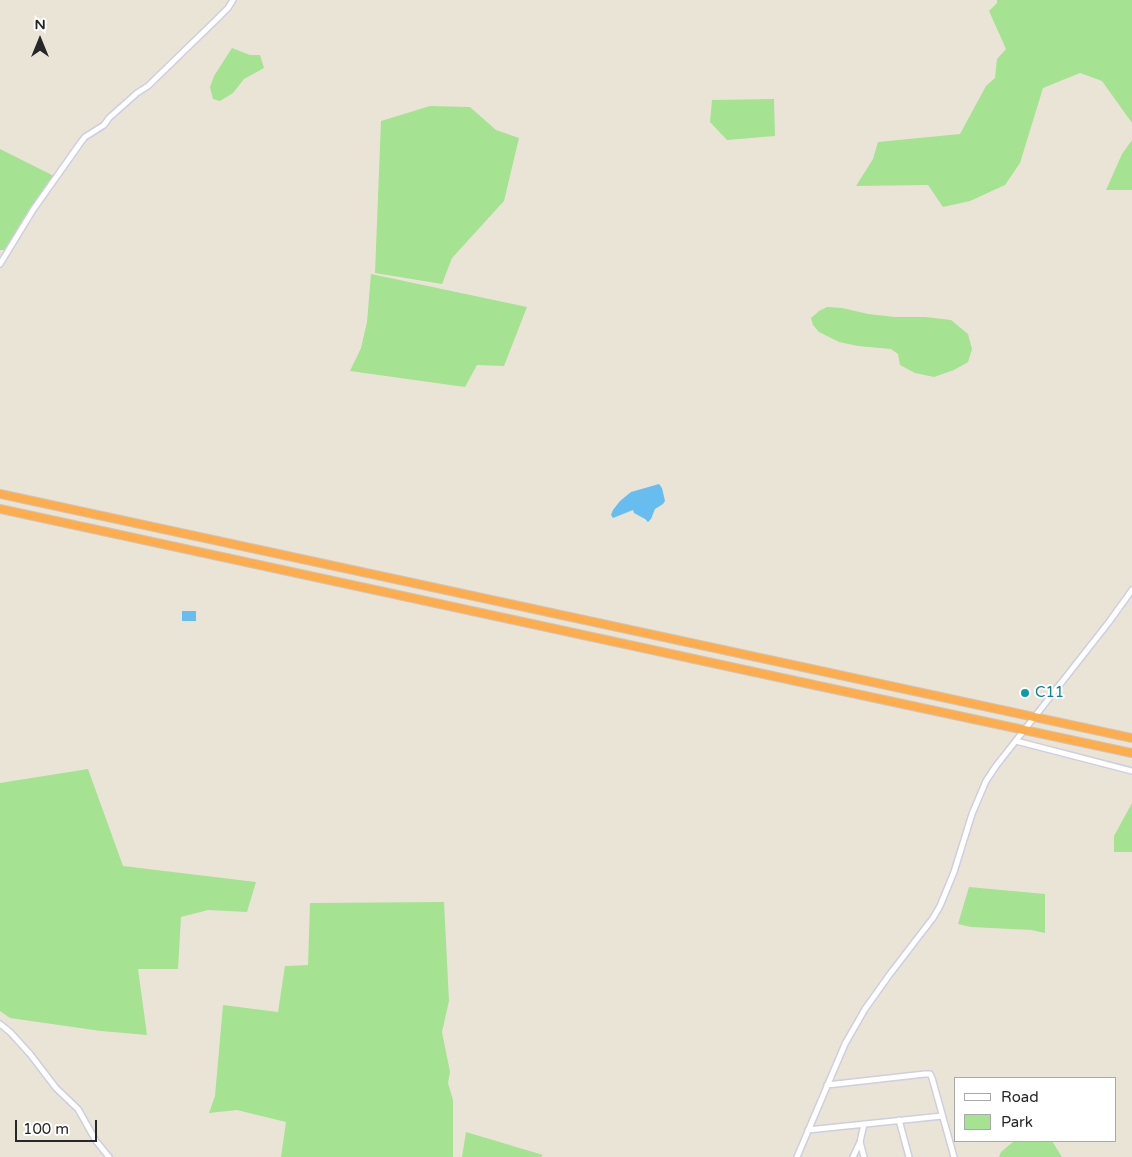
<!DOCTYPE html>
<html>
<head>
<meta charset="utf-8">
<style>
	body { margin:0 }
	#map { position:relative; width:1132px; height:1157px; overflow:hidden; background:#eae4d7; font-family:"Varela Round",sans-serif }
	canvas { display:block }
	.legend { position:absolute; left:954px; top:1077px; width:162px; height:65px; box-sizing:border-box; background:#fff; border:1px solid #a9a9a9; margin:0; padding:6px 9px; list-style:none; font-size:15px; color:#272727 }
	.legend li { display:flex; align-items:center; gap:10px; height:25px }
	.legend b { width:25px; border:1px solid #a9a9a9 }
	.north { position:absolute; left:15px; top:15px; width:50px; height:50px; -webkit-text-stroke:4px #fff; paint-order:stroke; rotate:0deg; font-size:14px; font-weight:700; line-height:20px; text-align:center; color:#272727 }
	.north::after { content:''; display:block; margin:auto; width:18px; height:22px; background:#272727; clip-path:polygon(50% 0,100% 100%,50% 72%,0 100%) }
	.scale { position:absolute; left:15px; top:1120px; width:82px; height:22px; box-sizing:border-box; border:2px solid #272727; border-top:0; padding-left:6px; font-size:15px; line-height:18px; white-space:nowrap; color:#272727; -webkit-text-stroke:4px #fff; paint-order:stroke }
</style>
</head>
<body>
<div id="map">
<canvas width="1132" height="1157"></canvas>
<ul class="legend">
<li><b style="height:6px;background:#fff"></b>Road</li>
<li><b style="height:14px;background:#a5e292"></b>Park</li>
</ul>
<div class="north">N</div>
<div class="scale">100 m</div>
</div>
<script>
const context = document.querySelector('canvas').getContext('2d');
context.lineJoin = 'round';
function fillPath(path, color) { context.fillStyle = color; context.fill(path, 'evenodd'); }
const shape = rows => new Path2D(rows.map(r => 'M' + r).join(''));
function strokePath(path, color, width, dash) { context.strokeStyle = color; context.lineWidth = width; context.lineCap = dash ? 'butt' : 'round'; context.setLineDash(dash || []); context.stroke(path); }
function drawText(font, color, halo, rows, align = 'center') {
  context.font = font + ' "Varela Round",sans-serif'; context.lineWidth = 4; context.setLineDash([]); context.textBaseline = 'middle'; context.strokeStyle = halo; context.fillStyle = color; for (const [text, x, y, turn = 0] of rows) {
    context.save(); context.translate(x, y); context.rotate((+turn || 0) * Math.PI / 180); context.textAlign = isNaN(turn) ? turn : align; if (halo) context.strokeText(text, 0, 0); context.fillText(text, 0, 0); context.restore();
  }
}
const green = shape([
	[997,0,1132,0,1132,123,1102,81,1080,73,1043,88,1020,163,1005,185,970,201,943,207,928,185,856,186,873,159,878,142,960,134,986,86,995,78,997,59,1006,49,989,11,997,3],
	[232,48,250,55,260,55,264,68,244,79,233,93,220,101,213,99,210,87,214,76],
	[774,99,775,136,727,140,710,122,712,100],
	[430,106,470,107,496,130,519,138,504,201,452,258,442,284,375,273,381,121],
	[1132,140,1132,190,1106,190,1122,154],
	[0,149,56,177,9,250,0,250],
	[371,274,527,307,504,366,477,365,465,387,350,371,361,348,367,322],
	[827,307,842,308,868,314,895,317,925,317,951,320,968,334,972,349,968,362,954,370,934,377,915,373,900,365,898,354,891,349,858,346,839,342,819,332,813,325,811,318,819,311],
	[88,769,123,866,256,882,247,912,208,910,181,917,178,969,138,969,147,1035,101,1031,10,1018,0,1011,0,783],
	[1132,803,1132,852,1114,852,1114,836],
	[969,887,1045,894,1045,933,1031,930,971,927,958,924],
	[444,902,449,1001,442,1032,450,1072,448,1083,453,1100,453,1157,281,1157,286,1122,237,1110,209,1113,215,1096,223,1005,278,1012,285,966,308,965,310,903],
	[466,1132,543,1155,541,1157,462,1157],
	[1014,1141,1052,1141,1062,1157,999,1157,1001,1152]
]);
const water = shape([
	[659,484,662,488,665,501,663,504,655,509,651,519,648,522,645,519,634,513,633,510,613,518,611,515,613,510,620,501,631,492],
	[182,611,196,611,196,621,182,621]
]);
const minor = shape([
	[0,264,33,210,81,142,85,137,104,125,109,118,137,93,148,86,216,20,228,8,233,0],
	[1016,741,1132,771],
	[0,1024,10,1032,30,1054,56,1088,78,1109,96,1141,109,1157],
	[827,1085,925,1074,930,1074,932,1078,954,1157],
	[899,1120,909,1157],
	[808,1130,942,1116],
	[860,1142,864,1157],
	[797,1157,845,1044,865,1009,890,974,933,918,940,906,954,872,972,814,986,781,996,766,1109,622,1132,590],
	[853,1157,860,1142,864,1124]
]);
const highway = shape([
	[0,494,1132,738],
	[0,509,819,686,1132,753]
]);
const markers = [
	[1025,693,5,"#0f9aa8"]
];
const cultureNames = [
	["C11",1035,693]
];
fillPath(green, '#a5e292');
fillPath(water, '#67bdef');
strokePath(minor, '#cdcee0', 8);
strokePath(highway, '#c7c7c7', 10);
strokePath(minor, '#fff', 5);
strokePath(highway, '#ffac4d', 8);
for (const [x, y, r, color] of markers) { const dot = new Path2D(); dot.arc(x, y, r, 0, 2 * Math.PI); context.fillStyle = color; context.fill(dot); strokePath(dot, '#fff', 2); }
drawText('15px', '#0d838f', '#fff', cultureNames, 'left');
</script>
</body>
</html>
